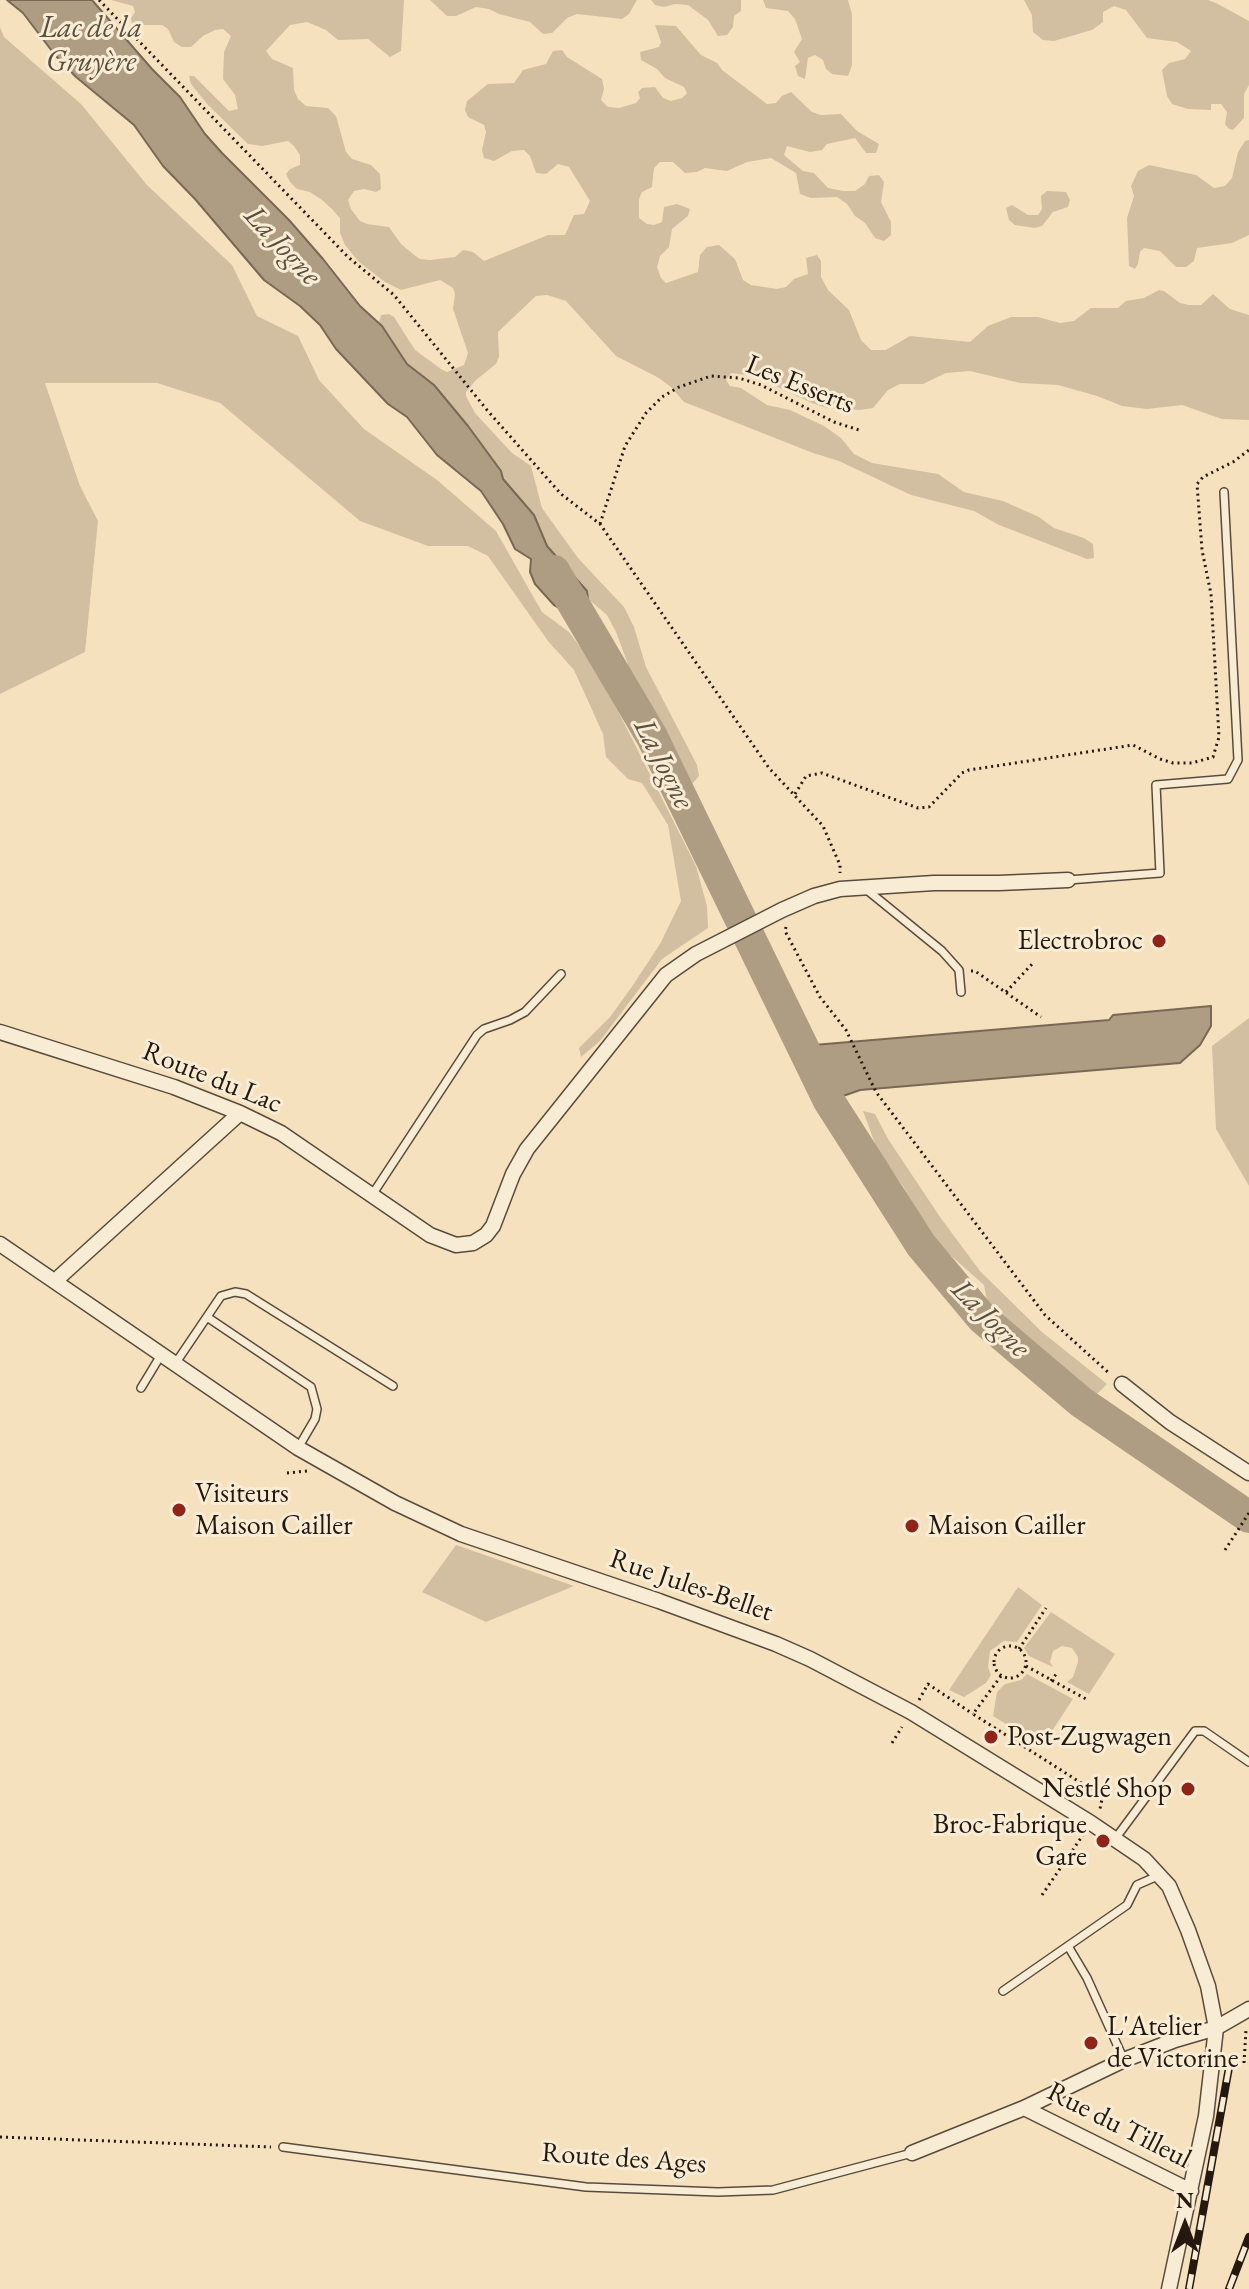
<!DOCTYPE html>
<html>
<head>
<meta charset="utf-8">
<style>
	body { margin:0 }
	#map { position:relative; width:1249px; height:2289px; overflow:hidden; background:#f6e1bf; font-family:"EB Garamond",serif }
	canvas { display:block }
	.north { position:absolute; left:1145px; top:2185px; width:80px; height:80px; -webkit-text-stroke:6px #f9ecd5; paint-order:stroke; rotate:0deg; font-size:22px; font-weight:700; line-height:32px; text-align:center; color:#25190f }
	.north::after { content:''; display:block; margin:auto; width:28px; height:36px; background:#25190f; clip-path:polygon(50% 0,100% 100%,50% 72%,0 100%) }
</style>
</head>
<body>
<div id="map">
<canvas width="1249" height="2289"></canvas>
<div class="north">N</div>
</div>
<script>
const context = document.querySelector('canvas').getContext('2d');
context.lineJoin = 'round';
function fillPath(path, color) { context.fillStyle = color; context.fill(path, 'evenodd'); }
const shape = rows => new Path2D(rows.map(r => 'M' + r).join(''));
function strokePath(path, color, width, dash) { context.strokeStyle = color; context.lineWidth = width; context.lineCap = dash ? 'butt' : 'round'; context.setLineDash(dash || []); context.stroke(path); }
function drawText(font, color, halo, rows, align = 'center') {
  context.font = font + ' "EB Garamond",serif'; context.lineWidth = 6; context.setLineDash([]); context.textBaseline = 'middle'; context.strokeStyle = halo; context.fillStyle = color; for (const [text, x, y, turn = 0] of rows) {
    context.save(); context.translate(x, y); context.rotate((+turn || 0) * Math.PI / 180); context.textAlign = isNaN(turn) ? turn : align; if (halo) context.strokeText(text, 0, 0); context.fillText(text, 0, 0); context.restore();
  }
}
const green = shape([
	[111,0,404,0,401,51,390,57,368,39,338,40,326,30,307,22,290,25,266,51,272,59,293,68,294,90,298,99,306,106,328,108,336,116,346,152,352,159,371,165,380,174,381,189,376,192,364,189,354,191,348,200,351,209,360,221,367,224,389,227,401,244,413,254,420,259,430,260,455,257,463,250,473,252,484,261,548,235,565,235,574,215,584,214,590,201,569,167,558,164,546,174,536,173,530,156,524,150,512,151,494,161,484,158,482,150,486,132,484,125,468,117,465,110,467,101,488,84,514,83,523,70,546,64,553,51,562,50,567,57,602,79,604,89,601,100,608,107,619,108,636,103,640,98,638,92,642,88,655,87,663,98,671,101,682,98,687,93,684,87,665,78,657,69,641,60,640,52,659,47,661,42,655,25,676,26,701,55,717,63,722,70,767,104,776,103,782,96,791,92,812,112,821,115,841,114,857,131,879,144,876,153,866,153,855,138,827,144,822,150,810,152,787,146,784,155,803,171,814,173,828,188,843,191,855,191,865,184,869,176,879,175,884,182,881,202,891,222,891,235,884,241,875,238,865,223,855,216,847,204,837,197,811,198,800,194,796,173,771,158,747,162,727,171,705,168,697,172,685,173,673,162,660,162,654,168,652,187,642,192,639,199,639,218,647,224,654,225,662,222,664,207,677,204,690,209,688,216,672,229,669,247,660,256,657,267,661,278,666,283,698,272,700,255,707,247,719,245,735,259,743,280,751,285,777,289,786,287,794,279,808,274,806,258,817,255,821,261,821,277,828,290,849,310,861,340,871,350,886,350,910,336,970,342,988,326,1011,317,1038,317,1060,323,1074,321,1091,308,1118,308,1126,301,1144,298,1159,290,1164,291,1180,303,1189,305,1201,305,1213,294,1230,309,1249,315,1249,420,1222,419,1182,405,1147,409,1122,406,1097,396,1058,385,1020,383,970,371,946,373,923,384,900,384,888,390,873,408,860,410,827,408,812,403,754,376,731,373,726,380,730,386,741,388,767,405,790,410,824,426,841,438,854,454,872,463,938,474,964,492,1003,501,1039,517,1054,528,1084,538,1093,544,1094,558,1087,559,999,525,974,511,911,495,839,461,813,453,684,402,671,387,659,378,616,356,566,301,547,295,536,296,498,332,499,357,496,364,476,380,466,392,466,396,475,413,512,453,531,466,542,508,578,558,624,607,634,627,646,667,697,765,699,776,692,784,679,767,667,733,636,686,616,632,607,615,588,599,587,591,547,546,534,516,503,479,501,471,468,426,434,385,407,364,379,323,381,315,389,314,394,317,415,350,441,369,447,372,464,365,468,353,453,309,455,294,453,288,440,280,401,290,385,282,359,262,345,245,340,233,340,218,332,209,322,200,310,192,297,189,290,182,286,174,290,169,300,165,300,155,294,146,288,141,262,146,248,144,207,104,191,84,189,76,194,76,229,111,238,109,235,95,223,79,224,52,231,36,223,29,215,30,203,36,191,47,182,47,174,42,168,29,162,25,138,25,132,23,131,18,135,12,133,6],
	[430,0,637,0,629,14,622,19,577,14,567,18,552,33,543,34,530,22,499,14,489,9,476,7,456,16,447,16],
	[651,0,741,0,741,11,734,16,733,27,727,35,718,36,708,20,688,5,675,4,664,7,655,5],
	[763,0,848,0,852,14,852,65,848,76,832,74,826,69,823,60,815,55,808,58,805,79,798,76,795,66,800,62,794,52,802,39,795,19,788,11,766,8],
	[1024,0,1208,0,1216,3,1249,21,1249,85,1244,94,1244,118,1233,130,1229,129,1225,124,1227,112,1221,104,1211,104,1211,110,1188,109,1172,104,1167,96,1162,70,1169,63,1185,59,1191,51,1177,42,1147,38,1126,10,1114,6,1103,12,1103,22,1092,30,1054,41,1043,40,1033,32,1032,15],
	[0,27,4,37,81,104,147,185,232,265,257,316,298,336,319,380,364,429,437,480,496,531,542,612,569,632,587,656,618,711,696,866,707,906,708,928,662,959,600,1041,581,1057,579,1048,610,1017,631,988,660,944,681,901,668,825,642,783,628,779,606,757,603,734,574,670,548,641,488,556,468,546,428,546,360,521,220,403,157,383,45,383,80,486,98,521,85,652,0,694],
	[1249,140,1249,235,1232,243,1197,248,1194,261,1186,267,1176,267,1160,251,1144,248,1140,252,1138,264,1135,269,1129,266,1127,218,1134,196,1131,186,1138,171,1149,165,1196,175,1214,188,1225,186,1232,178,1238,152,1245,141],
	[1047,191,1066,192,1070,200,1068,207,1053,212,1042,226,1034,228,1015,225,1009,220,1006,208,1012,205,1028,215,1038,215,1042,209,1041,196],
	[1249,1018,1249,1186,1216,1129,1212,1046],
	[863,1111,875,1114,888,1139,940,1217,980,1271,1042,1332,1107,1384,1090,1401,1067,1389,990,1318,984,1285,939,1245,922,1220,903,1186,877,1149],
	[456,1545,574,1586,486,1622,422,1592],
	[1018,1587,1042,1605,1017,1642,1004,1641,990,1651,988,1667,991,1675,986,1683,964,1697,949,1690],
	[1051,1612,1115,1654,1089,1694,1067,1682,1073,1677,1078,1662,1078,1657,1072,1648,1062,1646,1053,1651,1050,1662,1053,1667,1029,1656,1024,1648],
	[1027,1674,1073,1699,1042,1746,993,1716,997,1692,1005,1684,1021,1680]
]);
const water = shape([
	[7,0,92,0,152,69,180,97,205,134,222,153,289,220,323,259,360,306,382,326,407,364,434,385,468,426,501,471,503,479,534,515,547,546,587,591,588,599,567,612,554,605,535,584,530,572,531,559,515,549,503,524,481,491,437,455,407,417,388,404,336,349,320,325,300,306,264,280,195,199,163,166,134,125,76,77,55,55,23,13,7,0],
	[1211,1006,1211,1026,1200,1045,1180,1063,860,1090,829,1101,802,1046,1109,1020,1113,1015,1211,1006]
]);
const river = shape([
	[554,571,652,737,829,1101,921,1245,982,1318,1081,1402,1249,1517]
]);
const path = shape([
	[99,0,348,257,394,295,487,410,561,494,600,524,769,768,823,826,840,865,840,873],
	[600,524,625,446,646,413,662,397,679,387,711,376,739,378,761,385,834,422,859,430],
	[795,794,806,776,822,773,918,808,929,807,962,773,969,770,1133,745,1160,759,1173,763,1192,763,1213,757,1219,737,1211,594,1202,550,1197,484,1203,477,1233,462,1249,450],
	[786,927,785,931,820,997,846,1030,876,1092,1045,1315,1110,1374],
	[971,971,975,971,1041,1017],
	[1006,992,1033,963],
	[287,1473,307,1471],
	[1225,1550,1249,1513],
	'994 1662a16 16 0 1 1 32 0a16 16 0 1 1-32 0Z',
	[1019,1649,1046,1608],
	[1026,1666,1086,1699],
	[1001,1676,973,1714,1100,1795,1102,1799,1100,1809],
	[1051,1681,1057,1673],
	[919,1700,928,1684,973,1714],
	[892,1743,902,1727],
	[1042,1895,1083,1835],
	[1244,2063,1246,2030],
	[0,2137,271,2147]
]);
const lane = shape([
	[1068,880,1160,873,1156,785,1228,779,1238,760,1224,492],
	[867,890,942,951,959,970,961,992],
	[372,1195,477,1035,484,1029,510,1020,525,1012,561,974],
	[207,1317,311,1387,317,1409,315,1419,298,1448],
	[175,1364,221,1296,235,1292,246,1294,393,1386],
	[141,1388,161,1355],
	[1115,1839,1195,1731,1204,1731,1249,1762],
	[1068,1946,1087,1978,1124,2060],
	[1003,1991,1127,1905,1137,1885,1160,1875],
	[283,2147,586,2187,718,2192,773,2190,912,2153]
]);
const street = shape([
	[0,1032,174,1087,240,1113,281,1133,430,1235,456,1245,473,1243,486,1235,493,1226,513,1174,527,1149,666,975,696,954,782,910,814,896,840,889,934,883,999,883,1068,880],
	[0,1244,298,1448,395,1503,461,1534,659,1601,776,1644,810,1659,911,1712,1091,1823,1144,1859,1169,1886,1188,1930,1208,1986,1216,2028,1206,2116,1169,2289],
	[55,1281,240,1113],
	[1122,1384,1170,1422,1249,1473],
	[1024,2108,1191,2191],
	[912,2153,1024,2108,1124,2060,1175,2040,1216,2028,1249,2009]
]);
const rail = shape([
	[1189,2289,1230,2062],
	[1229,2289,1249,2237]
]);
const markers = [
	[1159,941,8,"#8f2418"],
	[179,1510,8,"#8f2418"],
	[912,1526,8,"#8f2418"],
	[991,1737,8,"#8f2418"],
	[1188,1789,8,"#8f2418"],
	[1103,1841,8,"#8f2418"],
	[1091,2043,8,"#8f2418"]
];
const streetNames = [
	["Les Esserts",800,385,22],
	["Route du Lac",212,1078,22],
	["Rue Jules-Bellet",691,1586,19],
	["Rue du Tilleul",1119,2126,27],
	["Route des Ages",624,2159,4]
];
const poiNames = [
	["Electrobroc",1143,941,"right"],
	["Visiteurs",195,1494],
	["Maison Cailler",195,1526],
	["Maison Cailler",928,1526],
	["Post-Zugwagen",1007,1737],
	["Nestlé Shop",1172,1789,"right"],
	["Broc-Fabrique",1087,1825,"right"],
	["Gare",1087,1857,"right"],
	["L'Atelier",1107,2027],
	["de Victorine",1107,2059]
];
const waterNames = [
	["Lac de la",91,29],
	["Gruyère",91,63],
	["La Jogne",282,246,47],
	["La Jogne",663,764,63],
	["La Jogne",990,1319,45]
];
fillPath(green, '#d2bfa1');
fillPath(water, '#af9d83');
strokePath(water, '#786855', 2);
strokePath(river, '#af9d83', 32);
strokePath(lane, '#594b3b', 10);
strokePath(street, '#594b3b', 17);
strokePath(path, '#25190f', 3, [2, 4]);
strokePath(lane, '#f9ecd5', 7);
strokePath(street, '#f9ecd5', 14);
strokePath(rail, '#25190f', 8);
strokePath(rail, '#f9ecd5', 5, [15]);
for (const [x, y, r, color] of markers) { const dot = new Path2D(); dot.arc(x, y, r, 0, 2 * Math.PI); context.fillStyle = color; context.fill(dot); strokePath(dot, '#f9ecd5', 3); }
drawText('28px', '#25190f', '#f9ecd5', streetNames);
drawText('28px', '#25190f', '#f9ecd5', poiNames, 'left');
drawText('italic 30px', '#5c4e3d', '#f9ecd5', waterNames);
</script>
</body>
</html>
